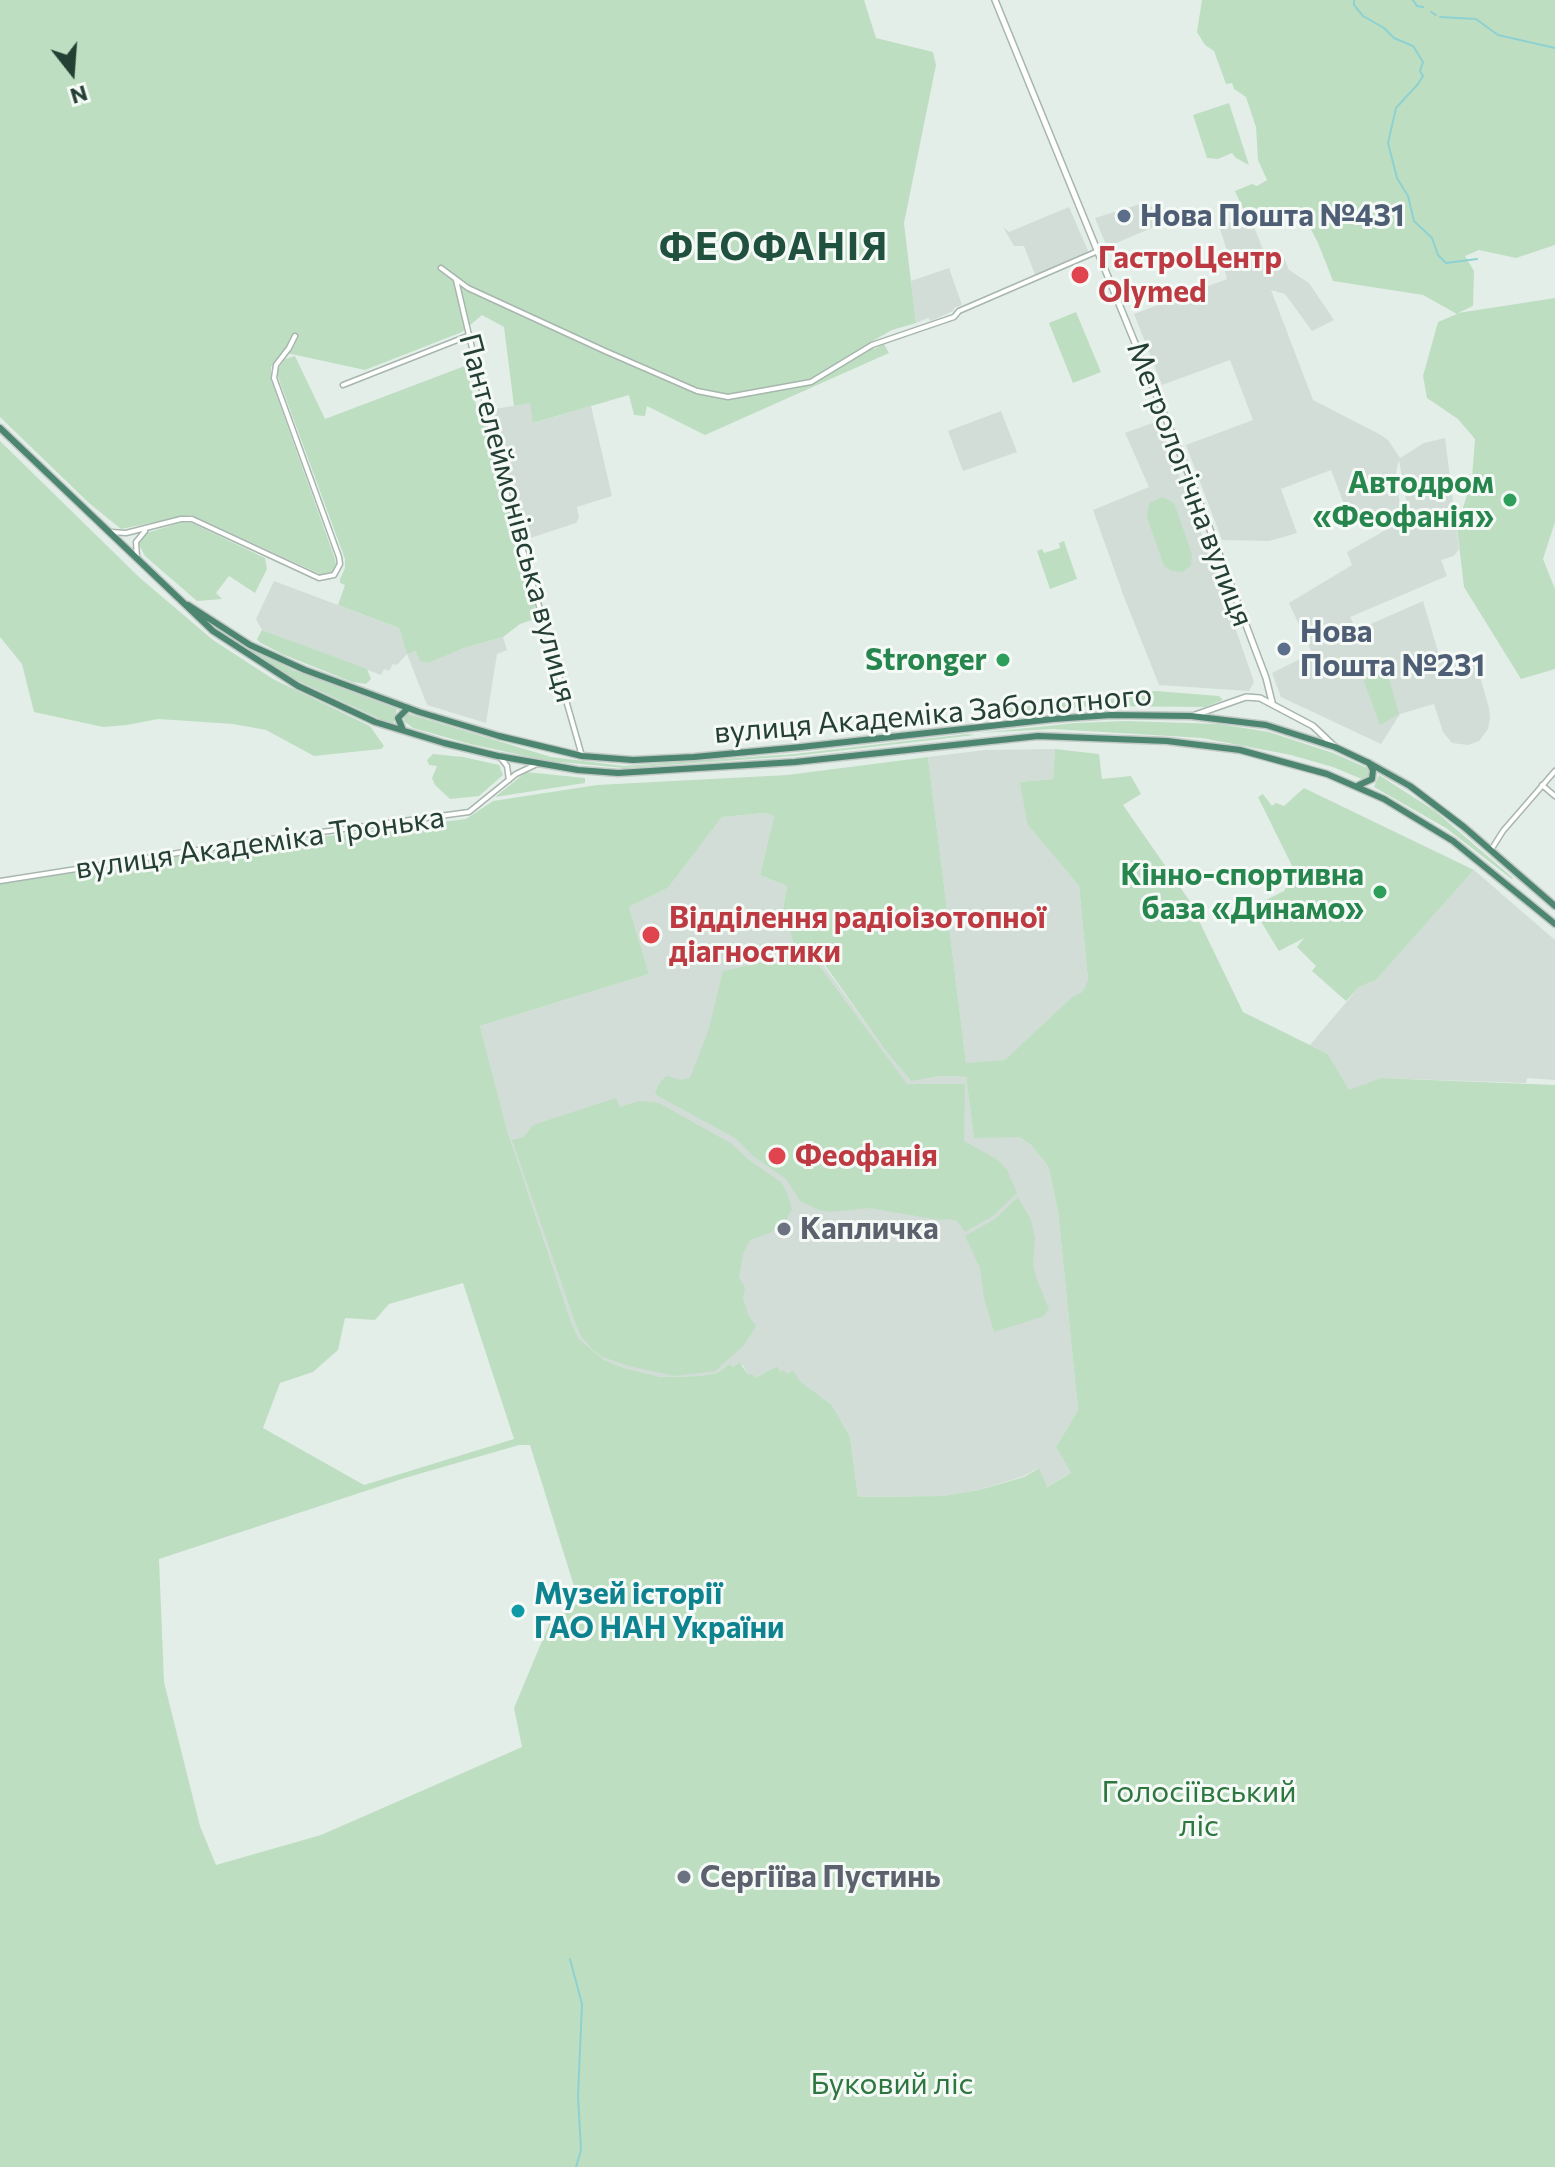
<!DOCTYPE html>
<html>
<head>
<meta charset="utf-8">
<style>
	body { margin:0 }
	#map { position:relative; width:1555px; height:2167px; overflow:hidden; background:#e4eee8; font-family:Commissioner,sans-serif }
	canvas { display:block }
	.north { position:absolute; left:32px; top:32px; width:80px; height:80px; -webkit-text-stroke:6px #f5faf7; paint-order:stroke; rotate:163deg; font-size:22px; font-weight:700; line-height:32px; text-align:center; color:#243f34 }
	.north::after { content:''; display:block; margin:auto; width:28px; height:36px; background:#243f34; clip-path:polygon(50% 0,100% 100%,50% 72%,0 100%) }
</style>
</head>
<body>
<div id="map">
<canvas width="1555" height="2167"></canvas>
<div class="north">N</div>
</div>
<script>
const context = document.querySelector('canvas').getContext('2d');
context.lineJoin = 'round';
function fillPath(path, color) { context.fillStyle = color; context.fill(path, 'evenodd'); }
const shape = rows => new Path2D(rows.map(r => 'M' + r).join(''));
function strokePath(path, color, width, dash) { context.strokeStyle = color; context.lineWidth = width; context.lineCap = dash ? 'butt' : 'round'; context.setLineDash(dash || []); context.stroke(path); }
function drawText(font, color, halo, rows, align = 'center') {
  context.font = font + ' Commissioner,sans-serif'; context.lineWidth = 6; context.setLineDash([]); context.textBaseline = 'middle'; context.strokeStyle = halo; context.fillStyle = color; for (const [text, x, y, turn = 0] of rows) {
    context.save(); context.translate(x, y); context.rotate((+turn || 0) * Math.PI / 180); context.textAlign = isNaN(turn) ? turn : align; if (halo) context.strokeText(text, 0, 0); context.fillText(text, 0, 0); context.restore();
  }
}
const built = shape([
	[1137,205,1164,208,1168,221,1107,247,1095,218],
	[1069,207,1089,253,1035,275,1024,246,1014,246,1003,227,1009,232],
	[1250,217,1264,252,1281,250,1289,270,1309,283,1334,320,1312,331,1285,294,1271,290,1313,400,1381,435,1388,440,1400,458,1424,443,1445,438,1459,549,1454,556,1441,560,1447,576,1350,617,1357,630,1423,601,1440,658,1459,654,1467,656,1477,666,1489,708,1490,718,1488,729,1479,741,1468,745,1452,743,1443,732,1434,704,1400,714,1381,744,1281,697,1272,673,1312,653,1289,603,1352,565,1347,552,1409,517,1399,460,1396,473,1401,515,1350,520,1331,470,1281,489,1297,533,1269,541,1222,540,1186,445,1253,420,1230,360,1162,385,1134,314,1227,279,1224,268,1231,263,1219,226],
	[949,268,962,305,954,308,953,311,931,321,928,318,916,323,911,281],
	[530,403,534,423,591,406,612,496,577,507,579,518,576,523,524,540,489,410],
	[1001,411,1017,452,963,471,948,431],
	[1158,421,1214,566,1254,682,1249,691,1159,685,1124,597,1093,510,1149,487,1125,433],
	[274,581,399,628,407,653,417,651,427,663,464,648,503,637,507,650,497,654,486,723,427,705,407,654,397,665,393,664,389,671,384,669,381,675,262,630,256,619],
	[1055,749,1053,779,1021,782,1027,824,1079,886,1088,980,1082,992,1072,997,1006,1060,966,1064,928,757,985,750],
	[765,813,774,816,760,875,787,886,783,909,885,1050,910,1080,939,1076,966,1077,974,1137,1019,1137,1031,1145,1048,1166,1058,1211,1078,1410,1056,1447,1071,1473,1046,1487,1038,1468,1024,1476,979,1490,942,1496,858,1497,850,1437,832,1405,800,1381,781,1372,777,1366,755,1378,748,1376,743,1365,733,1367,730,1364,717,1373,700,1376,661,1377,624,1368,604,1360,579,1339,572,1324,507,1130,480,1026,649,974,629,907,668,888,722,817],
	[1474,870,1555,940,1555,1080,1527,1078,1526,1083,1381,1078,1349,1091,1328,1054,1310,1045,1359,987,1376,980]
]);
const green = shape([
	[0,0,864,0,876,38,933,52,936,65,904,223,916,323,892,330,871,342,874,349,884,344,889,353,705,435,647,406,645,416,634,415,629,395,533,423,530,403,514,406,504,327,482,315,462,332,365,370,282,352,271,367,271,380,335,559,336,565,331,574,320,574,191,515,121,529,89,503,0,417],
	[1202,0,1555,0,1555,245,1516,258,1479,250,1465,256,1474,271,1473,306,1458,313,1555,298,1555,522,1543,559,1555,589,1555,669,1521,679,1464,587,1457,528,1472,478,1475,439,1458,419,1427,398,1423,376,1438,322,1457,314,1423,295,1333,281,1318,243,1302,212,1271,209,1245,213,1235,191,1252,184,1257,186,1267,180,1258,160,1256,127,1246,97,1234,89,1232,83,1226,84,1214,51,1205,45,1197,32],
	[1229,103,1249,165,1236,158,1232,153,1218,159,1207,158,1193,115],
	[1076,312,1101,372,1073,383,1049,323],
	[295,356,325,419,470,364,474,377,469,379,481,424,486,423,538,618,520,624,503,637,464,648,428,663,420,661,416,651,407,654,399,628,338,605,345,585,340,583,340,579,345,568,345,559,278,377,278,369,285,359],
	[0,441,140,578,213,640,273,679,370,726,384,746,381,749,314,756,266,730,233,724,158,719,127,725,103,727,34,712,22,664,0,637],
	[1162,497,1174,503,1192,554,1191,565,1183,572,1172,571,1164,566,1147,517,1149,503],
	[183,522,192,523,265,558,267,569,255,593,229,576,216,593,222,599,197,601,145,556,138,543,143,534],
	[1064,541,1077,579,1050,589,1037,551,1042,549,1044,553,1060,548,1059,543],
	[262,630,367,669,371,679,366,684,352,682,282,654,259,642,257,639],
	[218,631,293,670,397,709,393,725,294,679],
	[1386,669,1399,714,1380,725,1364,682,1370,672],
	[1156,691,1219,696,1223,700,1205,707,1091,706,1005,715,1003,712,1005,708],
	[409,714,551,757,624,766,794,754,967,734,975,735,794,756,624,768,549,761,470,744,413,728,404,721,405,716],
	[1126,721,1219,724,1269,732,1333,753,1367,768,1370,775,1364,780,1333,767,1291,755,1202,738,1053,729,979,733,1076,723],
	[1055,749,1099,754,1102,779,1131,776,1141,794,1123,805,1189,900,1243,1012,1328,1054,1349,1090,1381,1078,1555,1085,1555,2167,0,2167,0,884,247,846,466,819,493,801,597,785,787,775,928,757,966,1063,1005,1060,1072,997,1082,992,1088,980,1079,886,1027,824,1020,782,1053,779],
	[765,813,774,816,760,875,787,886,783,909,795,947,813,948,885,1050,911,1081,939,1076,966,1077,974,1138,1019,1137,1031,1145,1048,1166,1058,1211,1078,1410,1056,1447,1071,1473,1047,1487,1039,1468,1024,1477,979,1490,942,1496,858,1497,850,1437,832,1405,800,1381,793,1371,787,1374,784,1370,781,1372,777,1366,755,1378,752,1374,748,1375,740,1363,733,1367,730,1364,717,1373,700,1376,661,1377,624,1368,604,1360,579,1339,572,1324,507,1130,480,1026,649,974,629,907,668,888,722,817],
	[463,1283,514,1439,364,1485,263,1428,280,1383,313,1372,338,1350,345,1318,375,1320,389,1304],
	[519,1445,530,1445,579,1602,550,1622,514,1708,522,1747,321,1835,216,1865,200,1826,164,1682,159,1559,405,1478],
	[433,754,463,757,499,765,503,775,479,796,450,799,435,785,432,778,437,766,429,765,427,760],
	[526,772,585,778,585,783,495,797],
	[1379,775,1435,811,1513,878,1512,879,1446,828,1374,787],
	[1304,788,1474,870,1376,980,1359,987,1346,1001,1312,971,1316,966,1297,947,1304,938,1279,951,1252,907,1284,891,1290,880,1297,876,1258,797,1263,794,1272,806,1276,803,1284,806],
	[783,958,815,960,907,1084,965,1084,964,1141,998,1160,1007,1170,1017,1193,993,1216,965,1232,957,1221,949,1219,940,1220,870,1208,829,1212,819,1210,800,1201,786,1179,753,1156,735,1138,658,1096,655,1092,661,1081,667,1076,681,1080,690,1078,708,1032,723,971],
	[616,1098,620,1107,639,1101,659,1103,732,1144,750,1161,781,1182,787,1193,792,1209,786,1220,770,1233,750,1240,743,1254,739,1277,745,1288,743,1298,749,1316,756,1326,744,1345,715,1371,675,1376,625,1365,603,1357,592,1349,581,1336,575,1322,512,1140,524,1137,533,1125],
	[1018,1197,1031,1220,1035,1238,1033,1265,1037,1280,1049,1309,1044,1316,994,1332,984,1298,980,1268,965,1236,995,1219]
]);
const stream = shape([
	[1354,0,1354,5,1363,16,1384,28,1394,38,1413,46,1423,62,1420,71,1423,76,1418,84,1396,108,1388,143,1397,178,1408,196,1414,221,1432,238,1438,255,1446,263,1477,259],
	[1413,0,1417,6,1423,7],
	[1431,12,1436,15],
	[1440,17,1476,19,1498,35,1555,48],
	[570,1959,582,2004,578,2096,581,2150,576,2167]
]);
const minor = shape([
	[441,268,468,288,605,351,697,391,728,397,811,382,872,345,954,317,959,311,1098,251],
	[456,280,504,484,582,756],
	[343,385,470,335],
	[111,532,126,533,181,519,192,519,319,578,334,575,340,564,339,557,274,378,276,365,289,348,295,336],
	[137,558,136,542,145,531],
	[500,757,507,766,509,780],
	[1542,785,1555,796],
	[1491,850,1503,831,1555,771],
	[0,881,248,842,469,812,516,774,537,764]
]);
const tertiary = shape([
	[995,0,1195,490,1266,678,1272,702],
	[1195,715,1246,697,1260,698,1313,726,1334,746]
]);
const trunk = shape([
	[0,428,213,631,298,686,375,722,444,743,498,756,578,770,618,773,795,762,1038,736,1167,741,1240,750,1327,774,1384,799,1453,841,1555,924],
	[188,605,250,645,305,670,419,712,499,736,582,756,633,760,694,757,801,747,1053,719,1111,715,1191,716,1266,725,1335,747,1369,763,1410,786,1464,827,1555,906],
	[403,730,398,718,408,708],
	[1359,785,1372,779,1373,770,1369,763]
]);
const markers = [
	[1124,216,8,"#5c6f8a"],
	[1080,275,10,"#e0444e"],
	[1510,500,8,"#2e9e5b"],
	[1284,649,8,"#5c6f8a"],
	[1003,660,8,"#2e9e5b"],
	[1380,892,8,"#2e9e5b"],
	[651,935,10,"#e0444e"],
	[777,1156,10,"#e0444e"],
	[784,1229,8,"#6b7280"],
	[518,1611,8,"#0f9aa8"],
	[684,1877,8,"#6b7280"]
];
const serviceNames = [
	["Нова Пошта №431",1140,216],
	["Нова",1300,632],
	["Пошта №231",1300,666]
];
const healthNames = [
	["ГастроЦентр",1098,258],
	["Olymed",1098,292],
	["Відділення радіоізотопної",669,918],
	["діагностики",669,952],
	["Феофанія",795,1156]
];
const leisureNames = [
	["Автодром",1494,483],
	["«Феофанія»",1494,517],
	["Stronger",987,660],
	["Кінно-спортивна",1364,875],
	["база «Динамо»",1364,909]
];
const streetNames = [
	["Метрологічна вулиця",1190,484,69],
	["Пантелеймонівська вулиця",518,518,75],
	["вулиця Академіка Заболотного",933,714,-5],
	["вулиця Академіка Тронька",260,843,-8]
];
const worshipNames = [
	["Капличка",800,1229],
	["Сергіїва Пустинь",700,1877]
];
const cultureNames = [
	["Музей історії",534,1594],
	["ГАО НАН України",534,1628]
];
const parkNames = [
	["Голосіївський",1199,1792],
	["ліс",1199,1826],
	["Буковий ліс",892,2084]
];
const districtNames = [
	["ФЕОФАНІЯ",774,247]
];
fillPath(built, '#d2ddd7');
fillPath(green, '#bedec2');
strokePath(stream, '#8ed1d1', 2);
strokePath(minor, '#a7b6ae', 7);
strokePath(tertiary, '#a7b6ae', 8);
strokePath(trunk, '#c2c9c6', 9);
strokePath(minor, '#fff', 4);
strokePath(tertiary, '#fff', 5);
strokePath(trunk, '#4d8670', 6);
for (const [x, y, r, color] of markers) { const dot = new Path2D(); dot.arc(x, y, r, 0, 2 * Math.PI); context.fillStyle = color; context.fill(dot); strokePath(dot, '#f5faf7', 3); }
drawText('bold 30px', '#4e5e75', '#f5faf7', serviceNames, 'left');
drawText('bold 30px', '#be3a42', '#f5faf7', healthNames, 'left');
drawText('bold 30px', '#27864d', '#f5faf7', leisureNames, 'right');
drawText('30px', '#243f34', '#f5faf7', streetNames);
drawText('bold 30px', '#5b616d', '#f5faf7', worshipNames, 'left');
drawText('bold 30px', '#0d838f', '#f5faf7', cultureNames, 'left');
drawText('30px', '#2e763f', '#f5faf7', parkNames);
context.letterSpacing = '2px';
drawText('bold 38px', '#20513e', '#f5faf7', districtNames);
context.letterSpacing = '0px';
</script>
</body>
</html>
